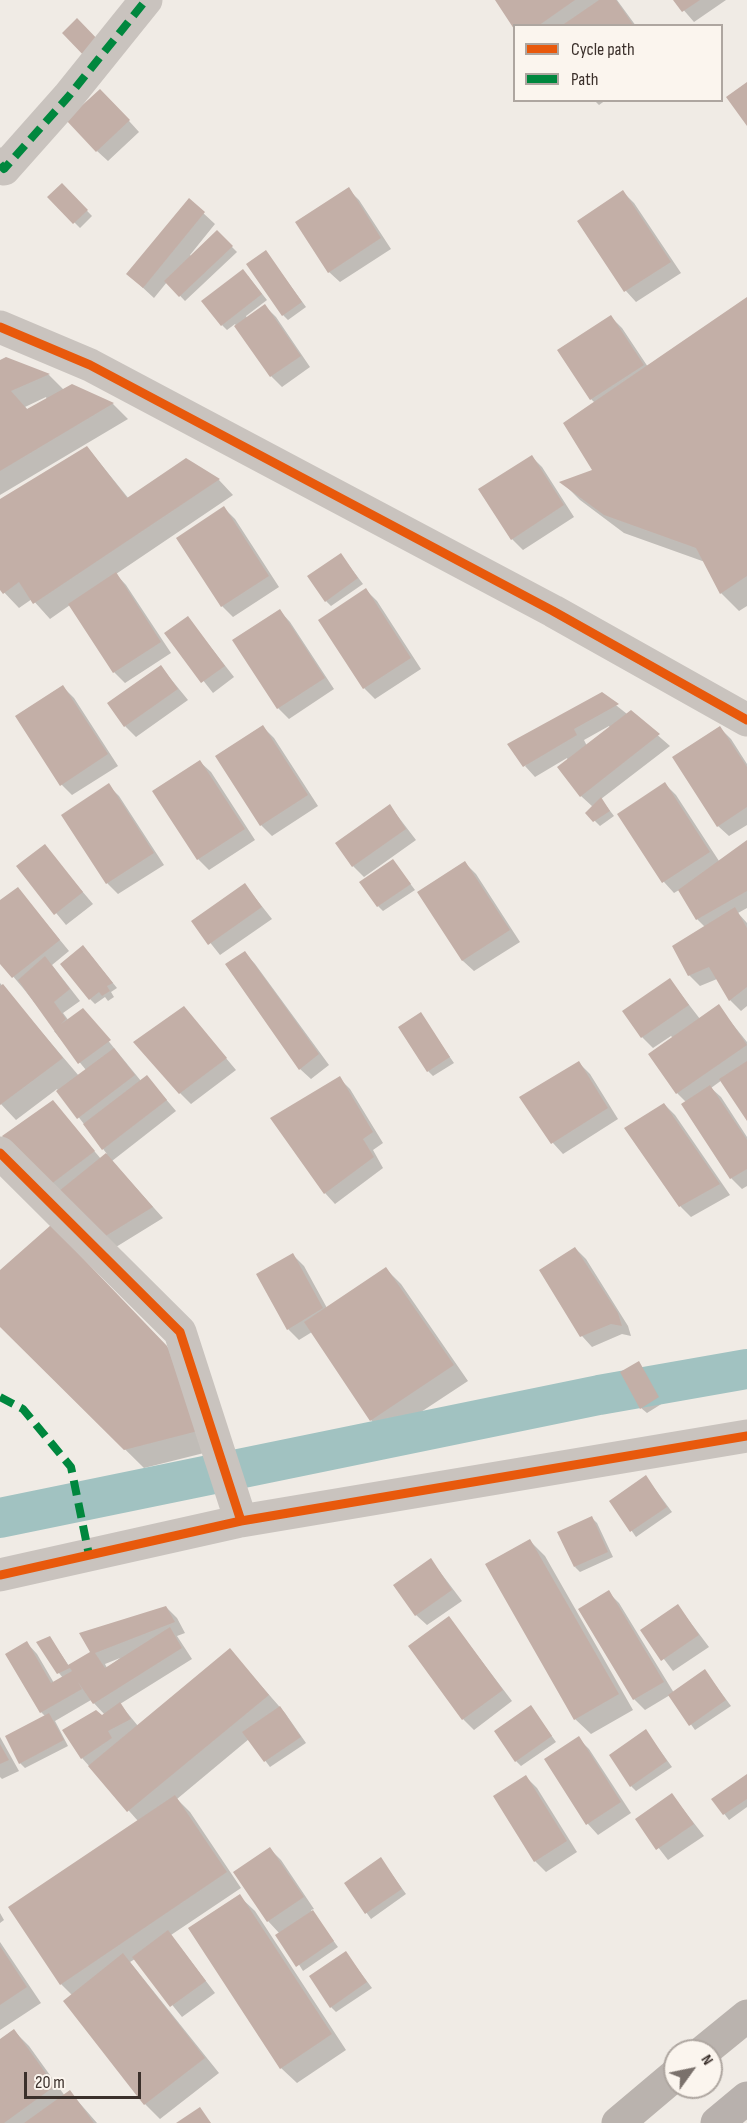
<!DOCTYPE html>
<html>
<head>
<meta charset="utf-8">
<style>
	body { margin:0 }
	#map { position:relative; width:747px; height:2123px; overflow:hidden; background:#f0ebe5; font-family:"Sofia Sans Condensed",sans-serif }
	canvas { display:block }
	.legend { position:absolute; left:513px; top:24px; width:210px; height:78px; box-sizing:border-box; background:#fbf5ee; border:2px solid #aea6a0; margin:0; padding:8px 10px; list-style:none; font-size:18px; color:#3b302b }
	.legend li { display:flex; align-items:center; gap:12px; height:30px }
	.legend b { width:30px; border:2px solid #aea6a0 }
	.north { position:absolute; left:663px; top:2039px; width:60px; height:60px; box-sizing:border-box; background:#fbf5ee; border:2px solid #aea6a0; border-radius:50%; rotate:57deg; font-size:16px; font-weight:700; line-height:24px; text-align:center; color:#3b302b }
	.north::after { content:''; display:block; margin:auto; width:21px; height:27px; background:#7a716c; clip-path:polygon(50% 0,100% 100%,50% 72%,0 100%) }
	.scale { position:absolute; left:24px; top:2072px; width:117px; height:27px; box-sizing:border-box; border:3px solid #3b302b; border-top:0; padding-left:8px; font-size:18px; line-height:21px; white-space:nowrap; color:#3b302b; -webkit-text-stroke:4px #fbf5ee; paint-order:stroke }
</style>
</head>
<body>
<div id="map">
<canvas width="747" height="2123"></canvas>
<ul class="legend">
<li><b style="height:8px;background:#e8590c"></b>Cycle path</li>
<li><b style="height:8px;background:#00873e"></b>Path</li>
</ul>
<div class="north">N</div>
<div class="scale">20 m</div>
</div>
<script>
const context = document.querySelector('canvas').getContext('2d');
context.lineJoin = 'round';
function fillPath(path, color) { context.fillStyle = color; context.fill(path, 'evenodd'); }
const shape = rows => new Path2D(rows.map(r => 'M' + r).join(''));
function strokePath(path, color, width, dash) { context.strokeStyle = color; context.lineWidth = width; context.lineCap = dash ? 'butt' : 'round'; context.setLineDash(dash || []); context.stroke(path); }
const shadow = shape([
	[497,0,617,0,636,26,514,26],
	[675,0,726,0,694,22],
	[594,100,606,100,599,105],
	[111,101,139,132,108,161,97,151],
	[62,185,92,216,80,228,49,197],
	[348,189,359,200,391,249,340,282,329,272],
	[623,192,634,203,681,273,636,302,626,291,579,221],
	[189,200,215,224,190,255,191,256,217,232,237,252,185,301,167,282,154,298,128,274],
	[266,252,306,307,288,320,283,315],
	[248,276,267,300,246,316,247,318,265,306,276,317,310,367,282,387,271,376,235,324,227,330,222,325],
	[747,299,747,606,739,611,721,593,705,562,624,533,580,500,562,482,594,470,595,403,591,399,611,317,622,328,648,367],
	[6,358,49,375,64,390,72,386,113,404,128,419,0,495,0,361],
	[46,397,47,400,28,410,25,407],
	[87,447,129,499,186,460,219,480,233,495,116,574,126,585,171,653,125,683,114,672,70,605,50,619,32,599,19,608,0,588,0,501],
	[531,456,542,467,574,517,523,550,512,539],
	[224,508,235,519,279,587,233,617,222,606],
	[341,555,363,584,331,606,326,601],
	[366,590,377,601,421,669,375,699,364,688],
	[280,611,290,622,334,689,289,719,278,708],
	[188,618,234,677,213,693,166,633],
	[161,667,188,700,136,737,125,726],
	[63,687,74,698,118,766,72,795,62,785],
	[602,694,627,714,631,712,670,746,601,799,614,816,600,826,587,813,593,807,581,796,567,758,535,777,525,766],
	[609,726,610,728,587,746,584,740],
	[263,727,274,738,318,806,272,836,261,825],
	[720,728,731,739,747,764,747,825,729,836,718,826],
	[200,762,211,772,255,840,209,870,198,859,154,791],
	[665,784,676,795,719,861,747,842,747,908,738,913,747,923,747,1006,741,1011,730,1000,717,979,700,986,689,975,705,927,697,919,679,890,674,893,664,882],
	[108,785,119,796,164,865,118,894,107,883,63,815],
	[390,806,416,840,364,877,353,866],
	[44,846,93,904,66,925,18,867],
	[393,861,415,890,383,911,378,906],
	[465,863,476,874,520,942,474,971,463,961,419,893],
	[245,885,272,919,220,955,193,921],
	[18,889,69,951,52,965,80,1001,63,1013,69,1021,88,1016,141,1081,147,1077,176,1111,112,1161,163,1218,116,1247,48,1187,53,1102,101,1159,107,1154,57,1089,16,1120,0,1103,0,983,79,1076,86,1070,54,1031,56,1030,23,988,0,961,0,902],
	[88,952,117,988,111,992,114,997,108,1001,105,997,95,1004,90,999],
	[245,953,255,964,329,1065,311,1079,300,1069],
	[670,980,700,1019,718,1006,747,1042,747,1118,722,1080,711,1088,721,1097,747,1137,747,1186,742,1189,731,1178,686,1102,677,1093,673,1038,671,1036,653,1048,642,1037],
	[184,1008,236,1070,191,1104,180,1093],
	[420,1014,454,1063,433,1076,428,1071],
	[579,1063,590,1074,618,1119,563,1154,553,1143,521,1097],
	[339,1078,350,1089,383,1143,373,1150,383,1168,335,1204,325,1193],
	[664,1104,675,1115,730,1195,691,1217,681,1207,626,1128],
	[69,1246,186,1366,216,1450,144,1468,0,1326,0,1272],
	[575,1248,586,1259,628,1326,631,1336,622,1334,592,1347,582,1336],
	[293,1255,304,1266,327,1308,386,1269,401,1284,468,1381,386,1435,371,1420,312,1332,299,1340,288,1329,258,1274],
	[638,1363,663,1403,647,1413,641,1408],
	[646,1477,672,1512,636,1537,611,1501],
	[592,1518,597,1523,613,1557,580,1572,575,1567],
	[530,1541,545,1556,633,1710,591,1734,575,1719],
	[431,1560,462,1601,427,1625,416,1615],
	[608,1592,619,1603,674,1693,705,1671,731,1706,695,1730,670,1695,645,1710,634,1699],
	[678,1606,709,1647,673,1671,642,1630],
	[166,1607,177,1618,185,1633,177,1636,192,1659,120,1704,138,1726,230,1650,285,1713,306,1743,270,1767,249,1739,177,1799,190,1812,241,1888,171,1935,215,1993,182,2017,135,1959,130,1962,219,2073,160,2119,145,2104,72,1995,61,1984,138,1821,82,1758,105,1715,91,1700,55,1721,68,1746,25,1768,20,1763,46,1717,41,1712,27,1643,37,1654,54,1683,63,1678,59,1673,50,1638,69,1666],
	[120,1658,107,1668,105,1664],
	[449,1618,512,1701,474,1730,463,1719],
	[531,1707,556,1742,521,1766,516,1761],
	[646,1731,672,1767,636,1791,631,1786],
	[0,1737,19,1771,2,1779,0,1777],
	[578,1738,589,1749,631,1813,598,1835,588,1824],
	[747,1776,747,1807,729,1820,713,1799],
	[526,1777,537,1788,577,1852,546,1872,535,1861],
	[672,1795,704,1836,668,1860,637,1820],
	[270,1849,281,1860,314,1909,311,1910,338,1947,303,1971,280,1934,268,1921,235,1872],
	[381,1859,406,1894,371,1919,346,1884],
	[239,1896,255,1911,346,2050,297,2083,281,2068],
	[0,1913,4,1920,0,1923],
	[0,1942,41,2003,0,2030],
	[346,1953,372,1988,336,2012,331,2007],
	[14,2031,29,2046,65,2096,70,2092,97,2123,0,2123,0,2041]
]);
const canal = shape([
	[0,1518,599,1395,747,1369]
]);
const building = shape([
	[495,0,575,0,538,26,514,26,514,29],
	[599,0,616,0,634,26,561,26],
	[673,0,700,0,682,12],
	[77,18,103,45,88,60,62,33],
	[747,82,747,126,726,97],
	[100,89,130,120,96,152,66,120],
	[62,183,88,210,73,224,47,197],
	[349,187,381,238,328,273,295,222],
	[623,190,671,262,624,292,577,221],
	[189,198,205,212,143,288,126,274],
	[217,230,233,246,179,297,164,281],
	[266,250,302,302,282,316,246,264],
	[243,269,262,294,221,326,201,301],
	[747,297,747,576,720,594,696,548,604,515,559,482,592,470,563,423],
	[265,304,301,356,270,377,234,326],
	[611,315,644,365,590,400,557,350],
	[6,357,50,374,11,391,27,409,72,384,114,403,0,471,0,360],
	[87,446,127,498,186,458,220,479,33,604,19,582,3,594,0,590,0,499],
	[532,455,564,505,511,540,478,489],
	[224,506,269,576,221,607,176,538],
	[341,553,358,578,325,602,307,576],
	[116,572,161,642,113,673,68,604],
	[366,588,411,658,363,689,318,620],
	[280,609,325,678,277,709,232,640],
	[188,616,225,666,201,683,164,633],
	[161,665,178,689,124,727,107,703],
	[63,685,108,754,60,786,15,716],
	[602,692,619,704,574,729,577,735,523,767,507,744],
	[631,710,660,734,580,797,557,767],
	[263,725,308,795,260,826,215,756],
	[720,726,747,767,747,807,717,827,672,757],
	[200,760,245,829,197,860,152,791],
	[665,782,710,852,662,883,617,814],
	[109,783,154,853,106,884,61,815],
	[601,797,610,811,593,822,585,813],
	[390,804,406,829,352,867,335,843],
	[747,840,747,891,696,920,678,890],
	[45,844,83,892,54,915,16,866],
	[393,859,411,884,377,907,359,882],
	[465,861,510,930,462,961,417,892],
	[245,883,262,907,208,945,191,921],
	[18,887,60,940,12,978,0,964,0,900],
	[735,907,747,928,747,987,729,1001,709,967,688,976,672,946],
	[83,945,113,983,107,986,110,991,102,996,99,992,89,1000,60,964],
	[245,951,319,1054,299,1070,225,964],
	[45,956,70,989,54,1002,66,1019,61,1024,83,1008,111,1040,78,1064,18,980],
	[670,978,689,1005,641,1038,622,1011],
	[3,984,63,1058,0,1105,0,986],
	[719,1004,747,1045,676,1094,648,1054],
	[184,1006,227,1058,179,1094,133,1042],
	[421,1012,450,1057,427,1072,398,1027],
	[114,1048,135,1075,77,1119,56,1091],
	[579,1061,608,1108,551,1144,519,1097],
	[747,1061,747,1121,719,1079],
	[147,1075,167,1100,102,1150,83,1124],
	[340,1076,373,1132,363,1139,374,1157,324,1194,270,1118],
	[710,1085,747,1140,747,1169,730,1179,681,1104],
	[53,1100,95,1151,46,1188,2,1136],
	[664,1103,720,1184,679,1207,624,1128],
	[106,1153,153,1207,104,1237,59,1191],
	[51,1225,167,1346,198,1431,124,1450,0,1327,0,1270],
	[575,1247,618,1313,622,1326,611,1324,580,1337,539,1270],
	[293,1253,323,1308,287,1330,256,1274],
	[386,1267,454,1365,370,1421,304,1322],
	[639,1361,659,1397,640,1409,620,1372],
	[646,1475,667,1507,630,1532,609,1501],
	[592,1516,608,1552,574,1567,557,1532],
	[530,1539,619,1694,574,1720,485,1564],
	[431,1558,452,1590,415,1616,393,1585],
	[609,1590,664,1682,633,1700,578,1609],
	[678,1604,699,1635,661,1661,640,1630],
	[166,1606,175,1622,95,1653,105,1668,170,1627,182,1648,93,1704,78,1682,82,1689,40,1713,5,1654,27,1641,51,1683,72,1671,70,1668,57,1674,36,1642,50,1636,68,1665,90,1652,79,1633],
	[449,1616,503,1690,462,1720,408,1646],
	[230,1648,269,1695,127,1812,88,1766],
	[705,1669,726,1700,689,1726,668,1695],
	[120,1702,131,1719,108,1731,112,1738,81,1759,62,1730,96,1710,102,1715],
	[531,1705,552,1736,515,1762,494,1731],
	[280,1706,301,1737,264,1762,242,1732],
	[49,1713,64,1740,19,1764,5,1736],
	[646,1729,667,1761,630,1787,609,1755],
	[579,1736,621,1802,586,1825,544,1759],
	[0,1744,9,1760,0,1764],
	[747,1774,747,1799,723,1815,711,1799],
	[526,1775,567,1841,534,1862,493,1796],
	[672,1793,694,1824,656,1850,635,1819],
	[175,1795,227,1872,60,1985,8,1907],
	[270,1847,304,1897,267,1922,233,1872],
	[381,1857,402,1889,365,1914,344,1883],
	[240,1894,332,2034,280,2069,188,1928],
	[313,1910,334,1941,296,1967,275,1935],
	[168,1930,206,1981,170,2007,132,1957],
	[0,1946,27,1987,0,2005],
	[346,1951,367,1982,330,2008,309,1976],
	[123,1953,205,2058,144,2105,63,2001],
	[14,2029,55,2086,4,2123,0,2123,0,2039],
	[70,2090,94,2123,24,2123],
	[200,2107,211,2123,176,2123]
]);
const street = shape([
	[0,164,4,169,68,97,146,0],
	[0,327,90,365,553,611,747,720],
	[0,1153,180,1332,241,1521],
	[0,1575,241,1521,747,1436]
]);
const secondary = shape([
	[704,2051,747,2016],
	[618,2123,675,2075]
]);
const primary = shape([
	[717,2123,747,2098]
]);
const quiet = shape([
	[0,164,4,169,68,97,146,0],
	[0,1397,23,1409,71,1467,89,1555]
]);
const cycleway = shape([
	[0,327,90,365,553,611,747,720],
	[0,1153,180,1332,241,1521],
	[0,1575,241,1521,747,1436]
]);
fillPath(shadow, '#0003');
strokePath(canal, '#a1c2c1', 40);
fillPath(building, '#c3afa7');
strokePath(street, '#c9c3be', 33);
strokePath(secondary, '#bab3ae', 33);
strokePath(primary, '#b8b1ad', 33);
strokePath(quiet, '#00873e', 8, [15, 8]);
strokePath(cycleway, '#e8590c', 9);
</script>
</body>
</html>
